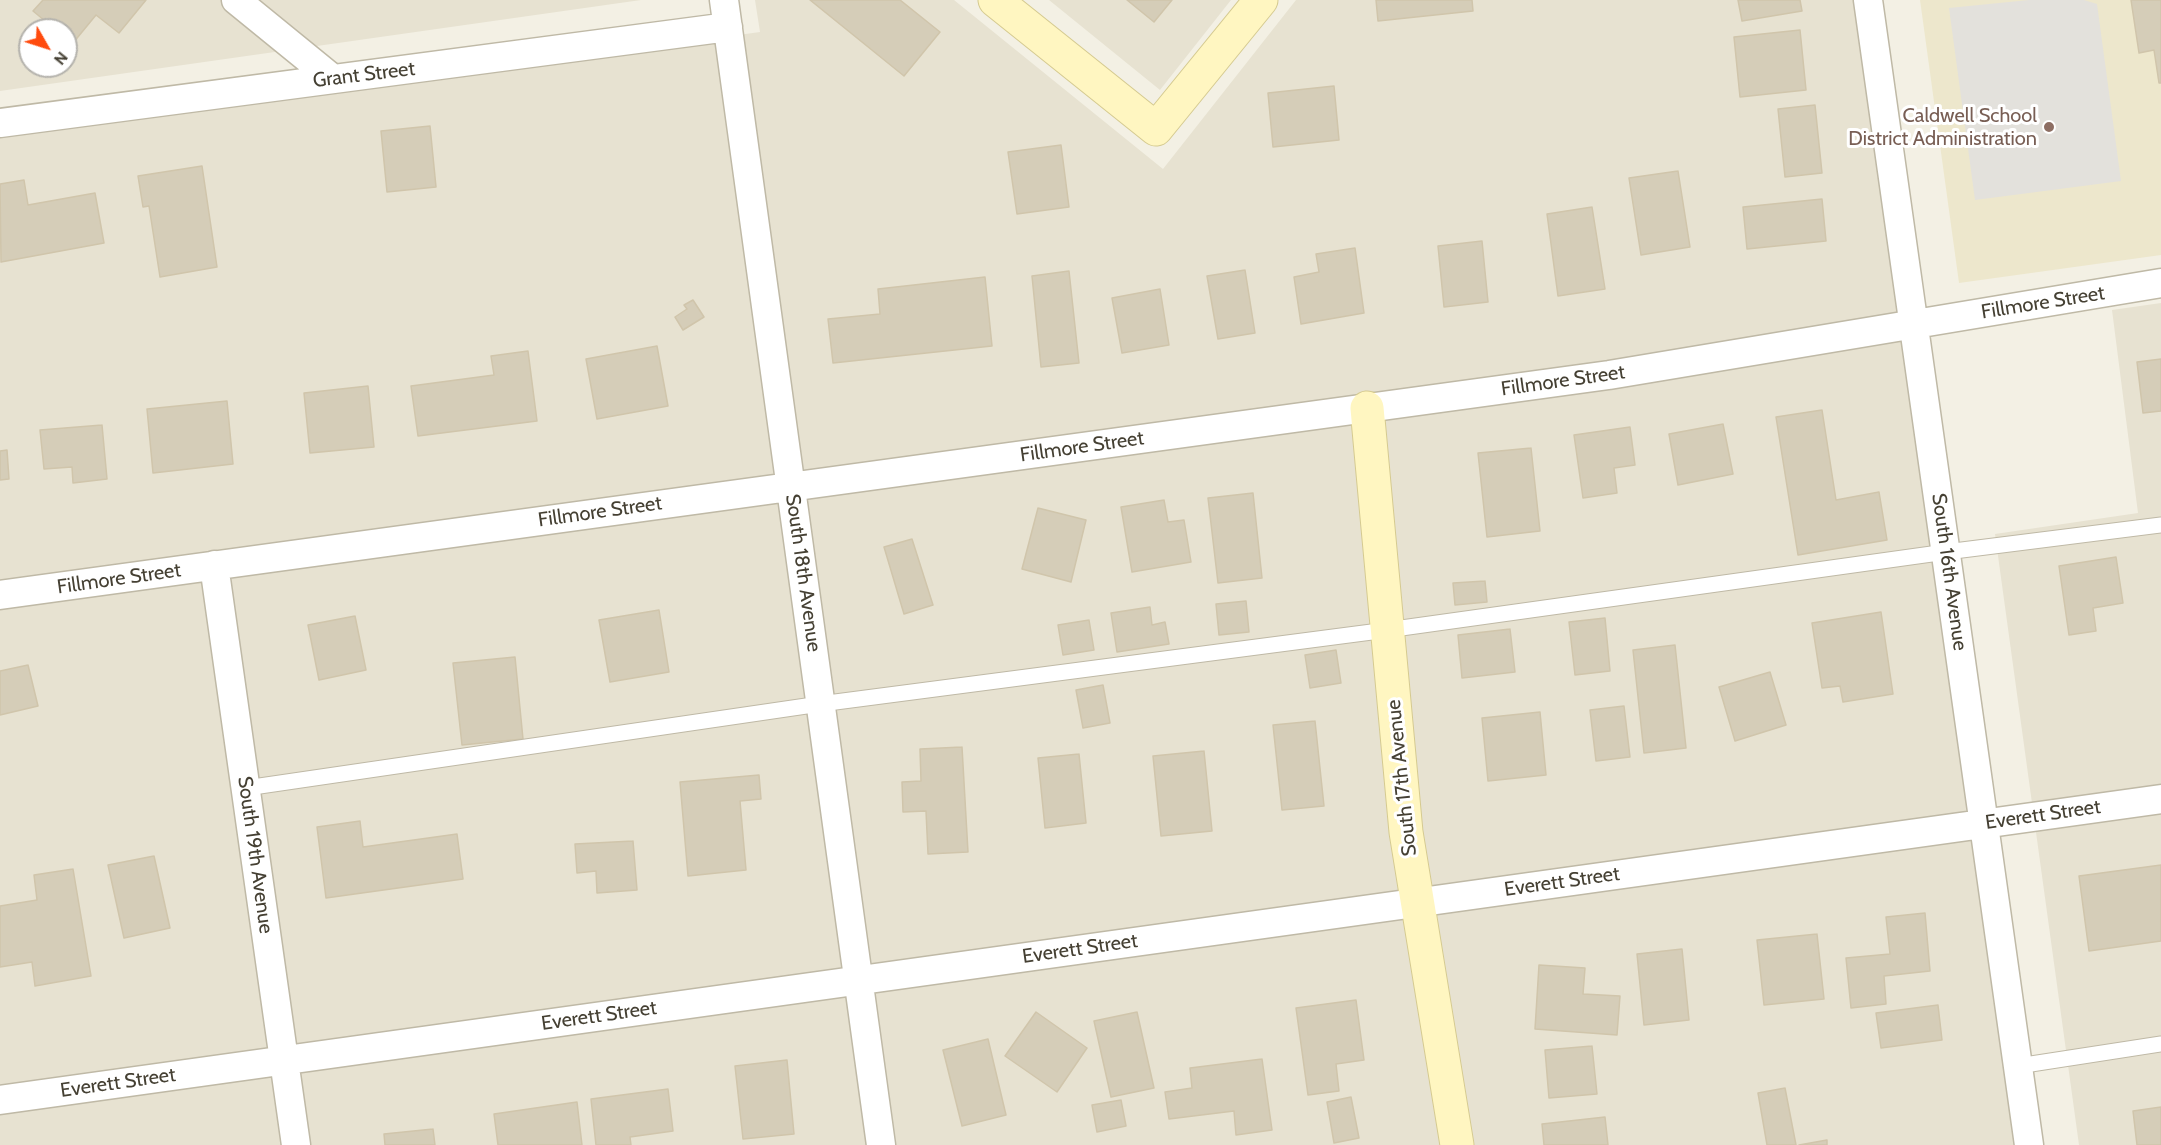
<!DOCTYPE html>
<html>
<head>
<meta charset="utf-8">
<style>
	body { margin:0 }
	#map { position:relative; width:2161px; height:1145px; overflow:hidden; background:#f3f0e4; font-family:Cabin,sans-serif }
	canvas { display:block }
	.north { position:absolute; left:18px; top:18px; width:60px; height:60px; box-sizing:border-box; background:#fff; border:2px solid #b5b3ad; border-radius:50%; rotate:129deg; font-size:16px; font-weight:700; line-height:24px; text-align:center; color:#454033 }
	.north::after { content:''; display:block; margin:auto; width:21px; height:27px; background:#ff4b0e; clip-path:polygon(50% 0,100% 100%,50% 72%,0 100%) }
</style>
</head>
<body>
<div id="map">
<canvas width="2161" height="1145"></canvas>
<div class="north">N</div>
</div>
<script>
const context = document.querySelector('canvas').getContext('2d');
context.lineJoin = 'round';
function fillPath(path, color) { context.fillStyle = color; context.fill(path, 'evenodd'); }
const shape = rows => new Path2D(rows.map(r => 'M' + r).join(''));
function strokePath(path, color, width, dash) { context.strokeStyle = color; context.lineWidth = width; context.lineCap = dash ? 'butt' : 'round'; context.setLineDash(dash || []); context.stroke(path); }
function drawText(font, color, halo, rows, align = 'center') {
  context.font = font + ' Cabin,sans-serif'; context.lineWidth = 6; context.setLineDash([]); context.textBaseline = 'middle'; context.strokeStyle = halo; context.fillStyle = color; for (const [text, x, y, turn = 0] of rows) {
    context.save(); context.translate(x, y); context.rotate((+turn || 0) * Math.PI / 180); context.textAlign = isNaN(turn) ? turn : align; if (halo) context.strokeText(text, 0, 0); context.fillText(text, 0, 0); context.restore();
  }
}
const residential = shape([
	[0,0,641,0,0,91],
	[30,30,66,30,66,66,30,66],
	[755,0,954,0,1163,169,1296,0,1863,0,2020,1145,0,1145,0,137,760,32],
	[1049,0,1231,0,1160,90],
	[2161,303,2161,1145,2079,1145,1995,534,2138,513,2112,310]
]);
const education = shape([
	[1920,0,2161,0,2161,255,1959,283]
]);
const parking = shape([
	[2029,0,2084,0,2097,4,2121,181,1975,200,1949,8]
]);
const building = shape([
	[43,0,146,0,119,33,96,15,73,43,66,38,66,30,56,30,33,11,43,0],
	[810,0,900,0,940,32,904,76,810,0],
	[1127,0,1172,0,1154,22,1127,0],
	[1376,0,1472,0,1473,11,1378,21,1376,0],
	[1738,0,1800,0,1802,11,1742,21,1738,0],
	[2131,0,2161,0,2161,83,2159,83,2154,50,2139,53,2131,0],
	[1800,30,1806,90,1740,97,1734,37,1800,30],
	[1334,86,1339,140,1273,147,1268,93,1334,86],
	[1815,105,1822,173,1785,177,1778,109,1815,105],
	[430,126,436,187,387,192,381,131,430,126],
	[1061,145,1069,207,1017,214,1008,152,1061,145],
	[202,166,217,267,160,277,149,206,143,207,138,176,202,166],
	[1678,171,1690,247,1641,255,1629,178,1678,171],
	[24,180,28,205,95,193,104,243,1,262,0,184,24,180],
	[1822,199,1826,241,1747,249,1743,207,1822,199],
	[1592,207,1605,289,1558,296,1547,214,1592,207],
	[1482,241,1488,302,1444,307,1438,246,1482,241],
	[1355,248,1364,313,1301,324,1294,277,1319,272,1316,254,1355,248],
	[1245,270,1255,333,1218,339,1207,276,1245,270],
	[1069,271,1079,363,1041,367,1032,276,1069,271],
	[985,277,992,346,833,363,828,319,880,314,878,289,985,277],
	[1160,289,1169,345,1122,353,1112,298,1160,289],
	[693,300,704,317,683,330,675,317,687,309,684,305,693,300],
	[657,346,668,406,597,419,586,359,657,346],
	[528,351,537,421,418,436,411,386,494,375,491,356,528,351],
	[2161,359,2161,411,2143,413,2137,362,2161,359],
	[368,386,374,447,310,453,304,393,368,386],
	[227,401,233,464,153,473,147,409,227,401],
	[1822,410,1836,500,1879,492,1887,540,1798,555,1776,417,1822,410],
	[1723,424,1733,474,1678,485,1669,434,1723,424],
	[102,425,107,479,73,483,72,467,44,469,40,430,102,425],
	[1630,427,1635,465,1614,468,1617,493,1583,498,1574,435,1630,427],
	[1531,448,1540,531,1487,537,1478,453,1531,448],
	[7,450,9,479,0,480,0,451,7,450],
	[1253,493,1262,578,1218,583,1208,498,1253,493],
	[1164,500,1168,522,1184,520,1191,562,1132,572,1121,507,1164,500],
	[1038,508,1086,520,1071,582,1022,569,1038,508],
	[912,539,933,605,904,614,884,547,912,539],
	[2116,557,2123,603,2093,608,2096,631,2069,635,2059,566,2116,557],
	[1485,581,1487,602,1455,605,1453,583,1485,581],
	[1246,601,1249,632,1219,635,1216,604,1246,601],
	[1150,607,1152,625,1165,622,1169,644,1117,652,1111,613,1150,607],
	[659,610,669,672,610,682,599,620,659,610],
	[1881,612,1893,694,1843,702,1840,686,1822,688,1812,623,1881,612],
	[355,616,366,670,319,680,308,625,355,616],
	[1605,618,1610,671,1575,675,1569,622,1605,618],
	[1089,620,1094,650,1063,655,1058,625,1089,620],
	[1510,629,1515,672,1462,678,1458,635,1510,629],
	[1675,645,1686,748,1644,753,1633,650,1675,645],
	[1336,650,1341,683,1310,688,1305,655,1336,650],
	[515,657,523,739,462,745,453,663,515,657],
	[28,665,38,706,0,715,0,671,28,665],
	[1770,672,1786,725,1735,741,1719,687,1770,672],
	[1103,685,1110,723,1083,728,1076,690,1103,685],
	[1624,706,1630,757,1596,761,1590,710,1624,706],
	[1540,712,1546,775,1488,781,1482,718,1540,712],
	[1315,721,1324,806,1282,810,1273,725,1315,721],
	[962,747,968,852,928,854,926,811,903,812,902,782,921,781,920,749,962,747],
	[1204,751,1212,831,1161,836,1153,756,1204,751],
	[1079,754,1086,823,1045,828,1038,758,1079,754],
	[759,775,761,799,740,801,746,870,688,876,680,782,759,775],
	[360,821,363,847,457,834,463,879,326,898,317,827,360,821],
	[633,841,637,890,597,893,596,871,577,873,575,844,633,841],
	[154,856,170,928,124,938,108,865,154,856],
	[2161,865,2161,941,2089,951,2079,876,2161,865],
	[73,869,91,976,35,986,32,962,0,967,0,906,37,900,34,875,73,869],
	[1925,913,1930,971,1884,976,1886,1004,1851,1008,1846,958,1890,954,1886,917,1925,913],
	[1817,934,1824,999,1764,1005,1757,940,1817,934],
	[1682,949,1689,1020,1644,1025,1637,954,1682,949],
	[1539,965,1585,968,1583,994,1620,996,1617,1035,1535,1029,1539,965],
	[1356,1000,1364,1060,1336,1064,1339,1091,1308,1095,1296,1008,1356,1000],
	[1938,1005,1942,1040,1881,1048,1876,1013,1938,1005],
	[1036,1012,1087,1048,1057,1092,1005,1056,1036,1012],
	[1137,1012,1154,1088,1111,1097,1094,1021,1137,1012],
	[988,1039,1006,1115,962,1126,943,1050,988,1039],
	[1592,1046,1597,1094,1549,1098,1545,1050,1592,1046],
	[1262,1059,1272,1130,1236,1135,1234,1111,1169,1119,1165,1092,1192,1088,1190,1068,1262,1059],
	[787,1060,794,1134,743,1139,735,1066,787,1060],
	[1785,1088,1796,1145,1767,1145,1758,1093,1785,1088],
	[668,1089,673,1131,630,1137,631,1145,596,1145,591,1099,668,1089],
	[1351,1097,1359,1138,1334,1143,1327,1102,1351,1097],
	[1121,1100,1126,1126,1097,1132,1092,1105,1121,1100],
	[577,1102,582,1145,498,1145,494,1114,577,1102],
	[2161,1107,2161,1145,2137,1145,2133,1111,2161,1107],
	[1605,1117,1608,1145,1544,1145,1542,1124,1605,1117],
	[433,1129,435,1145,385,1145,384,1134,433,1129],
	[1827,1140,1827,1145,1799,1145,1827,1140]
]);
const lane = shape([
	[246,788,820,704,1387,630,1946,552,2161,525],
	[2018,1066,2161,1044]
]);
const street = shape([
	[236,0,333,79],
	[724,0,881,1145],
	[1868,0,2029,1145],
	[0,123,728,27],
	[214,565,296,1145],
	[0,595,1609,375,2161,283],
	[0,1100,2161,799]
]);
const secondary = shape([
	[995,0,1156,129,1261,0],
	[1367,408,1406,832,1457,1145]
]);
const markers = [
	[2049,127,6,"#8d6e63"]
];
const streetNames = [
	["Grant Street",364,75,-7],
	["Fillmore Street",2043,303,-9],
	["Fillmore Street",1563,381,-8],
	["Fillmore Street",1082,447,-8],
	["Fillmore Street",600,512,-8],
	["South 16th Avenue",1949,572,82],
	["South 18th Avenue",803,573,82],
	["Fillmore Street",119,579,-8],
	["South 17th Avenue",1402,778,-96],
	["Everett Street",2043,815,-8],
	["South 19th Avenue",255,855,82],
	["Everett Street",1562,882,-8],
	["Everett Street",1080,949,-8],
	["Everett Street",599,1016,-8],
	["Everett Street",118,1083,-8]
];
const educationNames = [
	["Caldwell School",2037,116],
	["District Administration",2037,139]
];
fillPath(residential, '#e7e2d1');
fillPath(education, '#ede7cc');
fillPath(parking, '#e3e1dc');
fillPath(building, '#d5cdb8');
strokePath(building, '#d0c5ab', 1.5);
strokePath(lane, '#bfb9a6', 17);
strokePath(street, '#bfb9a6', 31);
strokePath(secondary, '#d5ca90', 35);
strokePath(lane, '#fff', 15);
strokePath(street, '#fff', 28);
strokePath(secondary, '#fff6c1', 33);
for (const [x, y, r, color] of markers) { const dot = new Path2D(); dot.arc(x, y, r, 0, 2 * Math.PI); context.fillStyle = color; context.fill(dot); strokePath(dot, '#fff', 2); }
drawText('20px', '#454033', '#fff', streetNames);
drawText('20px', '#785e54', '#fff', educationNames, 'right');
</script>
</body>
</html>
